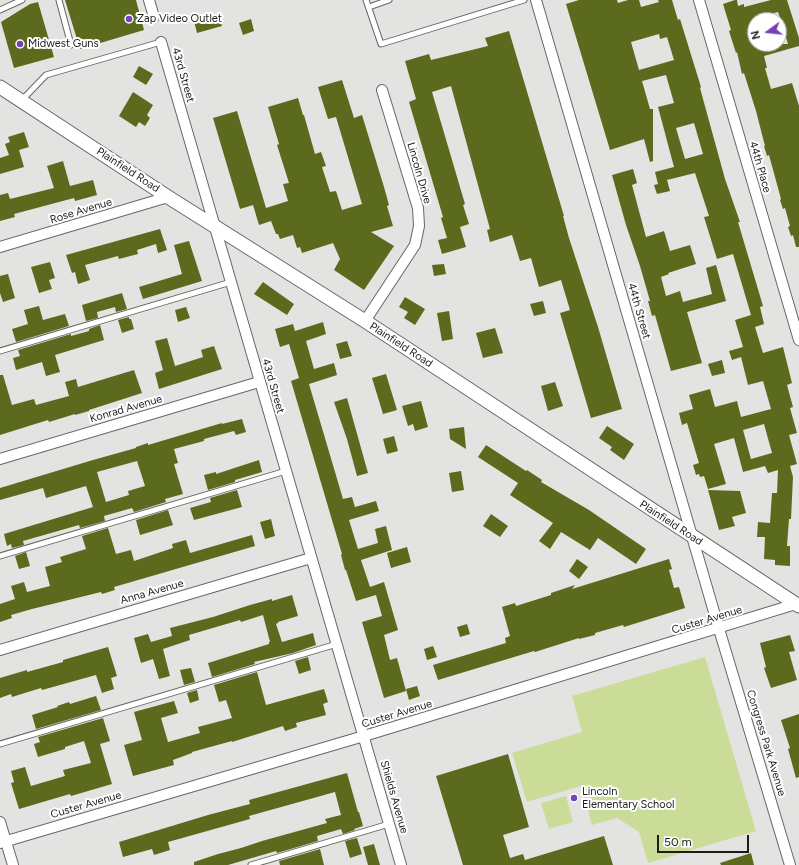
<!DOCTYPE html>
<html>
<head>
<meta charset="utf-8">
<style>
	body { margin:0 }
	#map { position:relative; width:799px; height:865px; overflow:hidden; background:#e3e4e1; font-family:Figtree,sans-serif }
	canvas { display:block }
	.north { position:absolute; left:747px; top:12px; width:40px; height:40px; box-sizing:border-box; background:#fff; border:1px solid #a4a4a4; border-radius:50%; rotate:255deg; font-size:11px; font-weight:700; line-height:16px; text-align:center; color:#1c1c1b }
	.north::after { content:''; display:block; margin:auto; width:14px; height:18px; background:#7642b9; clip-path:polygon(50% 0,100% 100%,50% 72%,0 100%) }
	.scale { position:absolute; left:657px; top:835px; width:92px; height:18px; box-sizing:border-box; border:2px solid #1c1c1b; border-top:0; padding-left:5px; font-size:12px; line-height:14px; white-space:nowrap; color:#1c1c1b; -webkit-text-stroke:3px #fff; paint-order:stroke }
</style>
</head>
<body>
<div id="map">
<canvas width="799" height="865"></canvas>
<div class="north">N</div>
<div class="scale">50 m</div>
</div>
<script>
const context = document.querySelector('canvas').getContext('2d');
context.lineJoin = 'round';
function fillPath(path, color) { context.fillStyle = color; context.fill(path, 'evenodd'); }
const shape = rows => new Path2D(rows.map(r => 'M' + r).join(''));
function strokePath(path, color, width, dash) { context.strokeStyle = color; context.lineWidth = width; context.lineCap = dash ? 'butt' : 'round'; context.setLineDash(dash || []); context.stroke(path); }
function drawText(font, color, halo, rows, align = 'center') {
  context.font = font + ' Figtree,sans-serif'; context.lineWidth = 4; context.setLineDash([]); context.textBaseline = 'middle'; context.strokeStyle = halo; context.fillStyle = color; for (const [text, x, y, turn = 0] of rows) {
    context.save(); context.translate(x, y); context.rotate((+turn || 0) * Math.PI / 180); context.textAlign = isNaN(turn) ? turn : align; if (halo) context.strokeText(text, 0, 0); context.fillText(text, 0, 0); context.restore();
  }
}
const green = shape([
	[705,657,756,831,648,863,639,832,617,818,592,825,581,786,527,802,512,753,582,732,572,696],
	[566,796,573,822,549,829,541,803]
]);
const building = shape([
	[65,0,136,0,144,30,80,49],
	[579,0,617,0,618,3,628,0,639,0,641,7,659,2,658,0,672,0,678,20,680,19,701,87,700,88,725,179,740,222,738,222,763,306,760,307,764,324,755,327,763,353,783,347,792,383,787,385,793,407,790,408,797,433,789,435,797,464,790,466,793,477,791,519,789,519,787,546,790,546,790,566,775,565,775,560,764,559,765,537,757,537,758,522,770,523,772,493,777,493,778,470,768,473,765,466,743,472,734,438,714,444,726,484,708,489,704,476,700,477,699,474,696,475,693,465,699,463,687,423,682,425,679,413,693,409,689,395,710,389,715,407,737,401,741,417,771,409,763,381,748,385,741,357,732,360,729,351,743,347,735,320,751,315,733,254,717,259,704,217,709,216,695,173,667,180,670,191,657,194,654,185,658,184,655,172,674,167,658,107,674,103,666,75,642,81,650,109,653,109,653,161,650,162,644,139,610,150,566,4],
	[659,34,660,39,667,37,674,60,639,70,631,42],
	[694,123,703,154,685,159,676,128],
	[764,424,772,453,751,459,743,430],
	[735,0,737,0,738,6,744,4,744,7,771,0,787,0,799,38,799,46,764,56,767,68,765,68,771,89,792,83,799,106,799,247,796,247,793,235,791,236,788,227,790,226,785,208,783,209,780,200,781,199,769,155,767,156,764,146,765,146,756,111,744,73,742,74,737,52,736,53,729,31,731,30,723,4],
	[778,12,788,44,755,44,755,18],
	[38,2,54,57,14,68,1,22,30,4],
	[218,14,222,26,197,33,194,21],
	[251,19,254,31,243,35,239,23],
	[509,31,564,216,563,216,569,238,598,327,622,409,591,418,560,313,570,310,561,280,539,287,531,258,520,261,512,235,490,242,487,230,490,229,451,86,432,92,465,204,463,205,469,224,460,227,466,247,442,254,438,240,447,238,441,218,443,217,409,102,416,99,405,61,429,54,431,60,488,46,485,38],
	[139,66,153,74,146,85,133,77],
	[342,80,354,118,362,115,384,187,389,205,387,206,393,226,371,232,394,246,364,290,334,270,340,259,333,243,302,253,300,247,297,248,293,235,280,239,278,234,276,234,271,221,259,225,253,205,240,209,213,118,237,111,266,208,288,201,283,184,289,183,277,145,279,144,268,107,298,98,303,115,304,115,315,154,321,152,326,166,322,167,330,192,336,191,342,210,362,204,336,117,328,119,318,87],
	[133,92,153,105,147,115,150,118,145,126,139,122,136,127,119,116],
	[24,132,29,147,19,150,24,167,0,174,0,158,9,155,5,144,10,142,8,137],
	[63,161,70,186,93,180,97,195,75,201,74,198,14,214,15,217,0,221,0,195,8,193,10,199,54,188,47,166],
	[633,169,637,183,632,185,646,237,664,231,670,251,690,245,696,264,668,273,669,274,661,277,666,296,680,291,683,302,712,294,706,268,716,265,726,301,687,312,702,363,671,371,655,315,652,316,648,301,650,301,640,266,626,225,612,175],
	[160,229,167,250,158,253,156,244,137,250,138,254,119,259,118,256,85,265,90,280,78,284,75,272,72,273,66,255],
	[189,241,202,281,143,299,139,287,182,274,174,245],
	[50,262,55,278,49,280,52,289,39,293,31,267],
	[444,264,446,274,434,276,432,265],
	[8,274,15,298,3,302,0,293,0,276],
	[263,282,294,304,287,315,254,294],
	[122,293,127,309,116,312,115,307,97,312,98,318,86,321,82,305],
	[405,297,425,309,415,325,404,318,408,312,399,307],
	[543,301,546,313,534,316,530,304],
	[39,306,43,320,65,314,69,326,16,342,12,329,28,324,24,310],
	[186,307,190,318,178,322,175,310],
	[449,311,453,339,442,341,437,313],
	[129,317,129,319,131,319,134,329,122,333,118,320],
	[323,322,326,334,306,341,314,369,334,363,337,375,309,384,343,499,352,497,355,507,376,501,379,511,349,520,358,549,378,543,375,529,386,526,392,550,361,560,370,587,384,582,398,630,384,635,390,660,397,658,406,691,384,698,362,622,382,616,376,595,356,601,346,570,345,570,341,555,342,554,291,381,299,378,289,344,280,347,275,329,293,324,295,331],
	[100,325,104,340,55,355,60,372,46,376,42,362,16,370,13,358,20,356,18,350,71,334,71,336,89,331,89,329],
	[495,328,503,353,483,358,476,333],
	[167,338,175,366,203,357,201,350,214,346,222,369,159,389,155,373,163,370,155,341],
	[347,341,352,356,340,359,336,344],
	[722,360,725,373,712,376,708,364],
	[134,370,142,393,89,410,89,411,75,415,75,414,49,422,48,420,0,435,0,375,3,375,12,405,34,399,36,405,69,396,65,382,76,379,78,387],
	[386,374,397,410,383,414,372,378],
	[555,382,563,406,548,411,541,386],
	[347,398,368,473,357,476,347,439,334,402],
	[421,401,428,427,415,431,413,424,408,426,402,406],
	[242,419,246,432,236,435,234,431,204,439,204,441,174,449,178,463,174,464,183,494,165,499,166,502,134,512,132,508,104,516,105,521,80,528,79,525,23,541,24,545,12,548,11,544,7,546,4,534,93,507,86,486,46,498,43,488,0,500,0,488,93,460,136,448,136,447,148,443,148,445,222,423,222,424],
	[137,461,145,486,128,491,129,495,106,502,97,472],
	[607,426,634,444,624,460,610,450,612,447,599,438],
	[464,427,466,449,450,439,449,429],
	[394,436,398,451,387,454,383,439],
	[486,445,526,471,527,470,542,480,541,482,589,510,646,549,636,564,598,538,590,550,561,532,550,549,539,541,553,523,510,495,518,483,478,457],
	[259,460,262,472,235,480,235,482,208,490,204,475,216,472,216,474],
	[461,471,464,490,452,492,449,473],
	[237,490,242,507,194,520,190,508,211,502,210,498],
	[708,490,740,491,746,513,732,517,735,526,719,530],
	[168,510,173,525,140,535,136,520],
	[491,514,508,526,500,537,483,526],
	[271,519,275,536,265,539,260,522],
	[108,528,116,554,131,550,134,561,173,548,172,544,186,540,190,553,252,535,255,546,114,587,115,590,102,594,101,592,32,609,11,615,12,618,0,622,0,604,15,599,11,586,24,582,27,592,50,586,45,567,62,562,60,557,86,549,82,536],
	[407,547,411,562,391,568,387,553],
	[26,552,30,566,19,569,15,556],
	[577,559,588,567,579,579,569,571],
	[669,559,672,569,669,570,674,588,679,587,685,608,624,627,623,625,595,633,595,635,579,639,579,638,535,652,534,651,438,680,433,665,506,643,505,638,510,636,502,607,515,603,516,606,551,595,551,593,575,585,572,589],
	[292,595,298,616,278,622,278,623,276,624,282,642,313,633,316,645,293,653,254,662,255,664,212,677,208,663,269,644,269,642,270,642,263,615,241,622,240,620,189,635,190,640,163,649,170,676,159,679,153,659,141,663,134,638,148,634,151,642,172,636,170,628,213,617,250,605,272,599,272,601],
	[467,624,470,634,460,637,457,627],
	[790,635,795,651,789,652,797,680,771,688,764,668,766,667,760,643],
	[433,646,437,657,427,660,424,649],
	[108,647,117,676,111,678,114,689,102,693,96,675,42,690,41,688,12,697,11,694,0,698,0,678,27,670,27,672,63,662,63,660],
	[308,657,311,670,299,674,295,661],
	[191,668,195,682,184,685,180,670],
	[257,672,266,705,324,689,328,702,323,704,326,715,296,723,297,727,285,731,283,726,232,742,232,741,192,752,192,753,173,760,174,765,133,776,124,745,142,740,134,712,174,701,178,713,161,718,168,742,200,733,198,727,232,718,226,700,219,702,214,685],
	[417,686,420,696,409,700,406,689],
	[197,690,199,700,190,703,187,693],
	[96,696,101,710,36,729,32,715,58,707,57,706,69,702,70,704],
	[799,714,799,777,796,778,788,749,790,748,781,720],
	[103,718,110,741,100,744,112,784,71,796,70,794,19,809,11,783,14,782,11,771,25,767,31,786,65,776,63,770,91,763,84,741,65,747,65,749,38,757,34,744,40,742,38,737],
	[508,754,529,827,503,835,510,858,523,854,525,860,604,836,613,865,463,865,436,776],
	[347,773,358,812,359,812,363,826,354,829,355,830,343,834,341,829,317,836,318,841,277,853,276,851,228,865,194,865,194,862,218,854,241,848,262,841,327,823,325,819,341,815,335,792,249,816,250,819,168,842,170,850,154,855,152,849,123,857,119,842,208,815,250,804,249,800],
	[357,838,362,854,350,858,345,841],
	[374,844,380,865,368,865,363,847],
	[320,849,324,865,280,865,279,861],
	[751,853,754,865,721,865,720,863]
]);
const service = shape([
	[59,0,71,45],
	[366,0,381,44,524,0],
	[369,7,389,0],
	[0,10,22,0],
	[22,100,46,75,161,42],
	[0,351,231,282],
	[0,556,286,471],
	[0,744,337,644],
	[251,865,389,824]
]);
const minor = shape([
	[149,0,154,17],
	[536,0,719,629,790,865],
	[699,0,799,340],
	[161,42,401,865],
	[0,247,168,197],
	[365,321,415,245,419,226,418,208,382,90],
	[0,459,259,382],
	[0,650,311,558],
	[0,822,13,865],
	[0,843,364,736,799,603]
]);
const tertiary = shape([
	[0,87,168,197,365,321,799,606]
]);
const markers = [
	[129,19,4,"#7642b9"],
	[20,44,4,"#7642b9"],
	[574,798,4,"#7642b9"]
];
const poiNames = [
	["Zap Video Outlet",137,19],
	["Midwest Guns",28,44],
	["Lincoln",582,792],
	["Elementary School",582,805]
];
const streetNames = [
	["43rd Street",183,75,74],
	["44th Place",760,167,74],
	["Plainfield Road",128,170,33],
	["Lincoln Drive",419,173,74],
	["Rose Avenue",81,211,-17],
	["44th Street",639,311,74],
	["Plainfield Road",401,345,33],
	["43rd Street",273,386,74],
	["Konrad Avenue",126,409,-16],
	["Plainfield Road",671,523,33],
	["Anna Avenue",152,592,-16],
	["Custer Avenue",707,620,-17],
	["Custer Avenue",397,714,-17],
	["Congress Park Avenue",766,743,73],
	["Shields Avenue",394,797,74],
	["Custer Avenue",86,805,-16]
];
fillPath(green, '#cbdc99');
fillPath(building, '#5b6a1d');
strokePath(service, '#666764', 7);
strokePath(minor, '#666764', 12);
strokePath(tertiary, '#666764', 15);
strokePath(service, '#fff', 5);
strokePath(minor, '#fff', 10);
strokePath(tertiary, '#fff', 13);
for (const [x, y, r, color] of markers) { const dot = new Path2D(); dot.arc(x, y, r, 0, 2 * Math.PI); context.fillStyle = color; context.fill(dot); strokePath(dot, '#fff', 1.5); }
drawText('11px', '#1c1c1b', '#fff', poiNames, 'left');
drawText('11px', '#1c1c1b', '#fff', streetNames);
</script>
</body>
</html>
